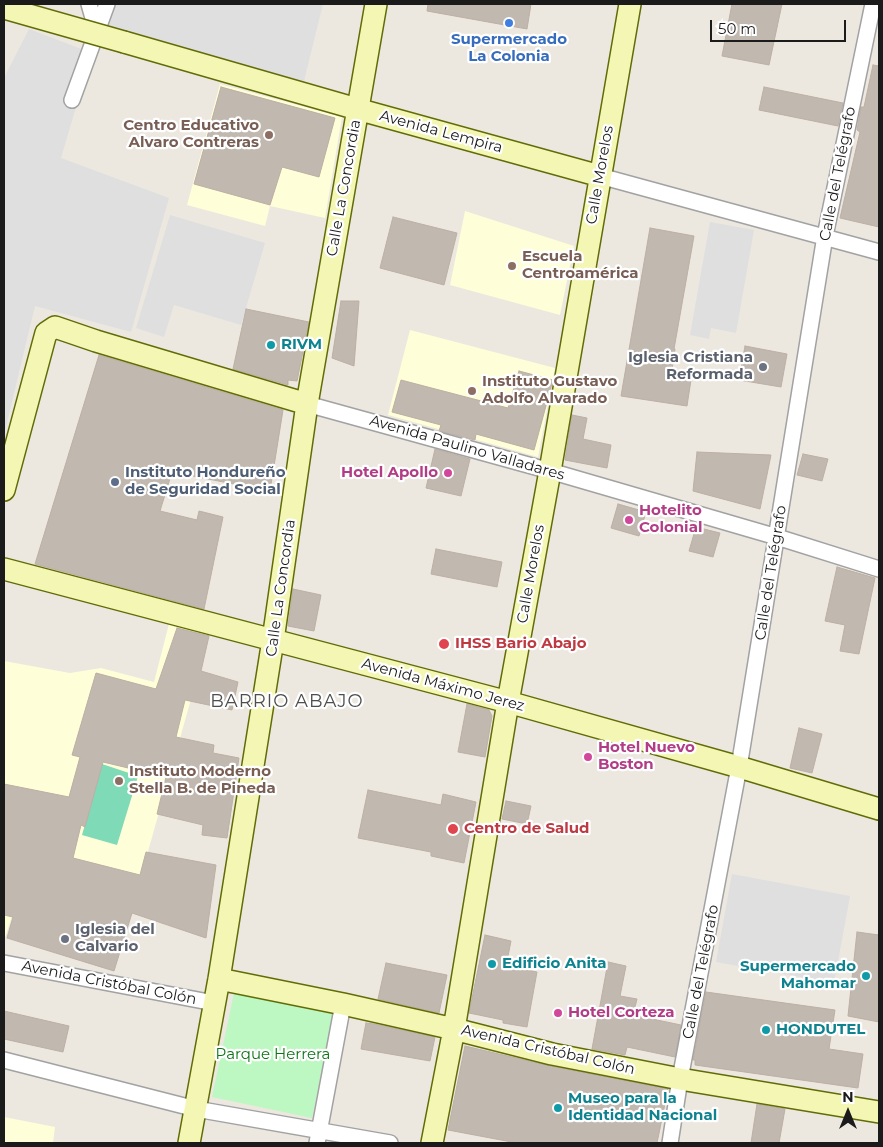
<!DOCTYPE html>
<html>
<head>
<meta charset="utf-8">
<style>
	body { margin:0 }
	#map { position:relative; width:883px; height:1147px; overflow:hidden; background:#ece8e0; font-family:Montserrat,sans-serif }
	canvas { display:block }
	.frame { position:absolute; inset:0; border:5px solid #1b1b1b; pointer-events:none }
	.north { position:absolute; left:823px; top:1087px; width:50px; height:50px; -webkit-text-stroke:4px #fff; paint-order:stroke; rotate:0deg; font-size:14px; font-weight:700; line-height:20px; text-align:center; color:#1b1b1b }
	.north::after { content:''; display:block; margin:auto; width:18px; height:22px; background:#1b1b1b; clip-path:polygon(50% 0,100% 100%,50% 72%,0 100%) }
	.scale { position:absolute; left:710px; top:20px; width:136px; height:22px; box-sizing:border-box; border:2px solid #1b1b1b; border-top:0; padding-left:6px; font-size:15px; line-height:18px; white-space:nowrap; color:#1b1b1b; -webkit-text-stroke:4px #fff; paint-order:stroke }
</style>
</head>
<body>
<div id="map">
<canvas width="883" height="1147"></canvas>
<div class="frame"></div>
<div class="north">N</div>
<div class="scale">50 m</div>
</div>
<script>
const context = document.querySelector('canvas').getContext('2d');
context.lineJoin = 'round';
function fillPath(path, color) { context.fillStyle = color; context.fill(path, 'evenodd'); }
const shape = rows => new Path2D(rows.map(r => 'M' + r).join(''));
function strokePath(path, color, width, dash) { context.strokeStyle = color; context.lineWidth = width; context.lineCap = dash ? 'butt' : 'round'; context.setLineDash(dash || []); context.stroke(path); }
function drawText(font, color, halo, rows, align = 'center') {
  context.font = font + ' Montserrat,sans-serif'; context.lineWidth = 4.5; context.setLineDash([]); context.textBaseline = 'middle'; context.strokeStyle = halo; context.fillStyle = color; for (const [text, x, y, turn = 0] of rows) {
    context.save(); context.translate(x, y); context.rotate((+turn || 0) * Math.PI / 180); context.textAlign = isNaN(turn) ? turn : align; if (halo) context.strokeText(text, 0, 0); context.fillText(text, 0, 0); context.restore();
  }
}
const education = shape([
	[220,84,342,117,325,218,270,206,265,226,187,205],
	[465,211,574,246,560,315,450,285],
	[410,330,555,368,538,457,388,415],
	[170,620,210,632,132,908,17,900,4,941,4,661,70,673,101,668,154,682],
	[4,1117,55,1127,53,1143,4,1143]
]);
const park = shape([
	[234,993,334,1013,312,1118,212,1097]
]);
const pitch = shape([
	[102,764,138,776,117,845,82,835]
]);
const parking = shape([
	[101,4,323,4,304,81,95,29],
	[29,29,92,53,61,158,169,198,131,332,35,306,4,435,4,78],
	[170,215,265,243,241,325,174,305,164,337,136,328],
	[710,222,754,230,736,333,711,328,709,339,690,335],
	[732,874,850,896,834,983,716,962]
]);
const building = shape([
	[428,4,531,4,527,29,427,11,428,4],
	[732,4,782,4,769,65,722,56,732,4],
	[873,65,879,66,879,227,840,218,860,132,857,130,861,107,864,107,873,65],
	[221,87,335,118,319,177,282,167,270,205,194,184,221,87],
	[764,87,843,103,838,126,759,110,764,87],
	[393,217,457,233,444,285,380,268,393,217],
	[650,228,694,236,674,349,675,349,671,377,691,380,687,406,621,396,650,228],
	[341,301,359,301,354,366,332,358,341,301],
	[246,309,309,322,297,381,288,380,288,385,233,369,246,309],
	[745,346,787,354,781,387,739,380,745,346],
	[99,355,283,410,270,491,172,472,160,511,197,520,199,511,223,517,204,609,35,564,99,355],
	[519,371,553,380,534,450,476,434,475,440,439,431,441,425,392,412,401,380,508,408,519,371],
	[572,415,587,418,583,439,611,445,607,468,565,460,572,415],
	[435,449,470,459,461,496,426,488,435,449],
	[697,452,771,455,760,509,693,491,697,452],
	[803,454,828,459,822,481,797,475,803,454],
	[618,504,646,512,639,536,611,528,618,504],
	[696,527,720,533,713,557,689,551,696,527],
	[436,549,502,562,497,587,431,574,436,549],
	[837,567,875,578,859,654,840,651,845,625,825,621,837,567],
	[293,589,321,595,314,631,288,626,293,589],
	[177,628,209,636,201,671,238,682,232,710,185,700,176,737,214,745,213,753,239,758,227,838,202,835,203,825,157,814,166,777,103,762,85,827,81,825,73,858,140,875,146,852,216,865,206,938,132,913,114,971,7,938,13,917,4,915,4,784,69,797,80,757,72,755,96,673,156,689,177,628],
	[467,704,489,710,492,716,485,757,458,752,467,704],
	[799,728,822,734,812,773,790,768,799,728],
	[368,790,441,805,443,794,476,802,464,863,431,856,431,852,358,838,368,790],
	[506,801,531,806,527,824,502,819,506,801],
	[857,932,879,935,879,1022,848,1016,857,932],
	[485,935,511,941,506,966,537,972,527,1027,503,1023,503,1020,469,1013,485,935],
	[608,962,626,966,620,996,637,999,633,1015,681,1025,675,1057,627,1047,625,1055,592,1049,608,962],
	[386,963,447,975,439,1013,378,999,386,963],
	[706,992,835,1010,829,1049,863,1054,858,1088,695,1065,695,1060,693,1060,706,992],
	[4,1011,69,1026,63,1052,4,1039,4,1011],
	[366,1023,374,1024,435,1037,430,1061,361,1049,366,1023],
	[465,1046,550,1066,668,1089,657,1143,517,1143,448,1130,465,1046],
	[757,1104,785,1109,779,1143,751,1143,757,1104]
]);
const street = shape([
	[89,4,97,32],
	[72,100,107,4],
	[600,176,879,252],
	[307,404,550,471,777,537,879,569],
	[4,963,214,1003],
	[4,1060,196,1109,390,1143],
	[317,1143,343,1004],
	[670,1143,680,1079,739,767,825,236,873,4]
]);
const secondary = shape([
	[124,42,357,109,600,176],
	[4,490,46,333,55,327,96,341,307,404],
	[4,569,508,702,739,767,879,809],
	[219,979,343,1004,454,1029,552,1054,680,1079,879,1112],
	[189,1143,219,979,273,640,307,404,376,4],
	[432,1143,454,1029,508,702,550,471,630,4]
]);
const secondaryBridge = shape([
	[4,8,124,42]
]);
const markers = [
	[509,23,5,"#3f7fe0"],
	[269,135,5,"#8d6e63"],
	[512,266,5,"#8d6e63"],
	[271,345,5,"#0f9aa8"],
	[763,367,5,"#6b7280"],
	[472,391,5,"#8d6e63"],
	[448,473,5,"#d1479c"],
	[115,482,5,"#5c6f8a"],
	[629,520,5,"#d1479c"],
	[444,644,6,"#e0444e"],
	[588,757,5,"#d1479c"],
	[119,781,5,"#8d6e63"],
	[453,829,6,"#e0444e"],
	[65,939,5,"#6b7280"],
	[492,964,5,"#0f9aa8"],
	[866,976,5,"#0f9aa8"],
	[558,1013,5,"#d1479c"],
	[766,1030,5,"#0f9aa8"],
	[558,1108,5,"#0f9aa8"]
];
const shopNames = [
	["Supermercado",509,40],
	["La Colonia",509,57]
];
const educationNames = [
	["Centro Educativo",259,126,"right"],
	["Alvaro Contreras",259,143,"right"],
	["Escuela",522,257],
	["Centroamérica",522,274],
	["Instituto Gustavo",482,382],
	["Adolfo Alvarado",482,399],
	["Instituto Moderno",129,772],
	["Stella B. de Pineda",129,789]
];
const streetNames = [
	["Avenida Lempira",441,132,15],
	["Calle del Telégrafo",838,174,-79],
	["Calle Morelos",600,175,-80],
	["Calle La Concordia",344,188,-80],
	["Avenida Paulino Valladares",467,448,16],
	["Calle del Telégrafo",771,573,-81],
	["Calle Morelos",531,574,-80],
	["Calle La Concordia",281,588,-82],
	["Avenida Máximo Jerez",443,685,15],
	["Calle del Telégrafo",701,972,-79],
	["Avenida Cristóbal Colón",109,983,11],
	["Avenida Cristóbal Colón",548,1050,13]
];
const cultureNames = [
	["RIVM",281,345],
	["Edificio Anita",502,964],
	["Supermercado",856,967,"right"],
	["Mahomar",856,984,"right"],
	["HONDUTEL",776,1030],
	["Museo para la",568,1099],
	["Identidad Nacional",568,1116]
];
const worshipNames = [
	["Iglesia Cristiana",753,358],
	["Reformada",753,375],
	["Iglesia del",75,930,"left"],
	["Calvario",75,947,"left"]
];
const serviceNames = [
	["Instituto Hondureño",125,473],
	["de Seguridad Social",125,490]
];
const hotelNames = [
	["Hotel Apollo",438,473,"right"],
	["Hotelito",639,511],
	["Colonial",639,528],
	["Hotel Nuevo",598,748],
	["Boston",598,765],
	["Hotel Corteza",568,1013]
];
const healthNames = [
	["IHSS Bario Abajo",455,644],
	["Centro de Salud",464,829]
];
const parkNames = [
	["Parque Herrera",273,1055]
];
const quarterNames = [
	["BARRIO ABAJO",287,702]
];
fillPath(education, '#fefed8');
fillPath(park, '#bdf7c1');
fillPath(pitch, '#7fdab7');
fillPath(parking, '#dfdfdf');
fillPath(building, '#c1b8b0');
strokePath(building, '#bdafa3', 1);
strokePath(street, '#a2a2a2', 18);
strokePath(secondary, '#626c07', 24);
strokePath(street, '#fff', 15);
strokePath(secondary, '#f4f7b4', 21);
strokePath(secondaryBridge, '#626c07', 24, []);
strokePath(secondaryBridge, '#f4f7b4', 21);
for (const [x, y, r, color] of markers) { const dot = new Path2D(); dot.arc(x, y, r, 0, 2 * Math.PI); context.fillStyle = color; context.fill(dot); strokePath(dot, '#fff', 2); }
drawText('bold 15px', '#366cbe', '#fff', shopNames);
drawText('bold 15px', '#785e54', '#fff', educationNames, 'left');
drawText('15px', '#1b1b1b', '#fff', streetNames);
drawText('bold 15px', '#0d838f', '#fff', cultureNames, 'left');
drawText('bold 15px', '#5b616d', '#fff', worshipNames, 'right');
drawText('bold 15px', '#4e5e75', '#fff', serviceNames, 'left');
drawText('bold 15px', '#b23c85', '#fff', hotelNames, 'left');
drawText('bold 15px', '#be3a42', '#fff', healthNames, 'left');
drawText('15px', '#0e7416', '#fff', parkNames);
context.letterSpacing = '1px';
drawText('18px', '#4e4e4e', '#fff', quarterNames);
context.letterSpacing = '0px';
</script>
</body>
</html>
